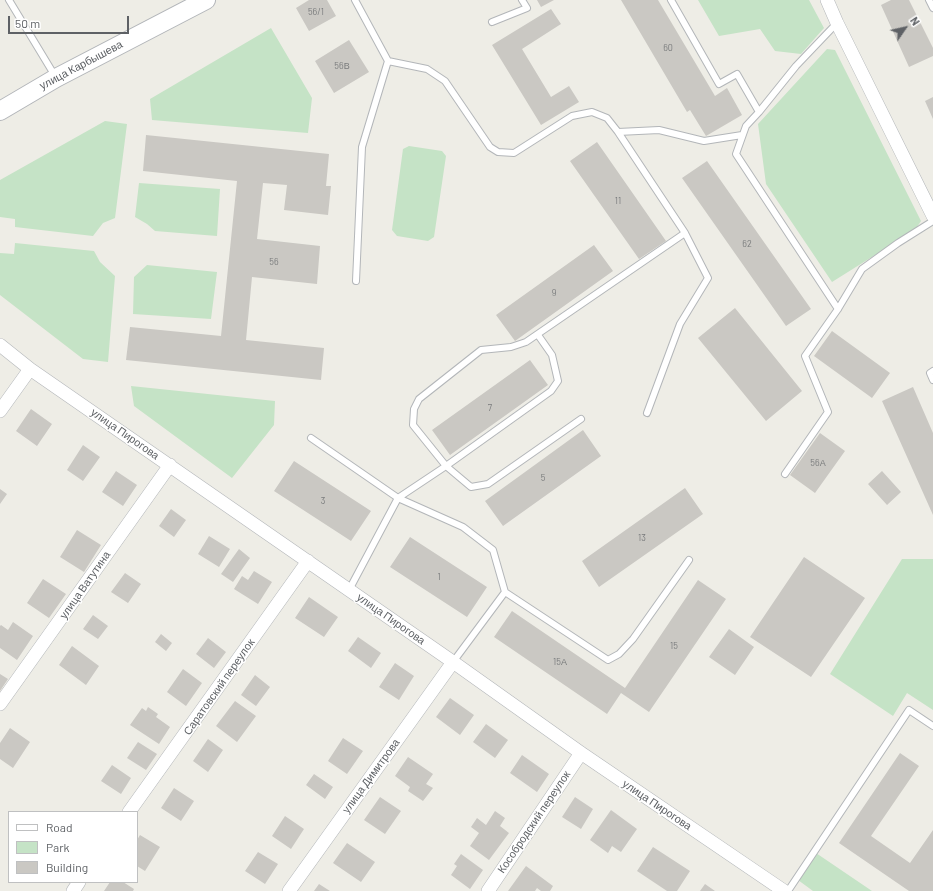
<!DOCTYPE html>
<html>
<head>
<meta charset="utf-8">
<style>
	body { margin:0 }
	#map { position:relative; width:933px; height:891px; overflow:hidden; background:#eeede6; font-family:Barlow,sans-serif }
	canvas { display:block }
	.legend { position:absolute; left:8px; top:811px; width:130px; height:72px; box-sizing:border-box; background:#fff; border:1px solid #bfc0c1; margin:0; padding:5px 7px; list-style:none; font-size:12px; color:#5e6165 }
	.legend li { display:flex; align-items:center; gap:8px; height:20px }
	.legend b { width:20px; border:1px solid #bfc0c1 }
	.north { position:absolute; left:885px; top:8px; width:40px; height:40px; -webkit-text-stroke:3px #fff; paint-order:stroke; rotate:56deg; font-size:11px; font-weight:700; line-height:16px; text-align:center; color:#5e6165 }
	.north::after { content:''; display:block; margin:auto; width:14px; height:18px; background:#5e6165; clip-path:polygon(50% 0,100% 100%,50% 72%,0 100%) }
	.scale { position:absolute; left:8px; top:16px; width:121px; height:18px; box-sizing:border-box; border:2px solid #5e6165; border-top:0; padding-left:5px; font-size:12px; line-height:14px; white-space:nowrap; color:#5e6165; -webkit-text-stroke:3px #fff; paint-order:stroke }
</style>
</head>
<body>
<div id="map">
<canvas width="933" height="891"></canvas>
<ul class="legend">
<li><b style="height:5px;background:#fff"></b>Road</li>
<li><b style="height:11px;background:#c5e3c6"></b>Park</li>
<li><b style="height:11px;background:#cac8c3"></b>Building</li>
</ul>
<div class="north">N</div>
<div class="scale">50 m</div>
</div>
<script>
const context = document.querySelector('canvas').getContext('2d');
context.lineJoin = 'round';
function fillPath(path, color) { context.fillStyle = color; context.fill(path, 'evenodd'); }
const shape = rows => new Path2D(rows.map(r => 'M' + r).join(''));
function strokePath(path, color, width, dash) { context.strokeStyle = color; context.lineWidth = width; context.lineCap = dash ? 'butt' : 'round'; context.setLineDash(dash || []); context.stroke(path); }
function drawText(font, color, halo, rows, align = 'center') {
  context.font = font + ' Barlow,sans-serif'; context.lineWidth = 3; context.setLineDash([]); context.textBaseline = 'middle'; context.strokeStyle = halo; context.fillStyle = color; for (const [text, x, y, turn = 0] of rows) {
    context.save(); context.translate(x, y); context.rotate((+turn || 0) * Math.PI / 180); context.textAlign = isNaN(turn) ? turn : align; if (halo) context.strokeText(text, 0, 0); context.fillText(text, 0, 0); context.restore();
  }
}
const green = shape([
	[698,0,809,0,824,28,801,54,775,51,760,29,719,36],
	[271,28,312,98,308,133,152,120,150,99],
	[827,49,835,50,921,221,915,230,832,282,766,184,758,124],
	[105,121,127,124,115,218,103,223,93,236,15,227,15,219,0,217,0,180],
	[409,146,442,151,446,156,434,237,428,241,397,236,392,230,403,149],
	[139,183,220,189,217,236,155,231,147,224,135,217],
	[15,243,94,251,100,262,115,276,108,362,83,359,0,295,0,253,14,254],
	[147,265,217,272,211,319,133,314,134,277],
	[131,386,275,401,274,425,232,478,134,406],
	[902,559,933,559,933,710,907,693,893,716,830,674],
	[816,853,872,891,813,891,798,880]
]);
const building = shape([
	[309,0,327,0,336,16,309,31,296,8],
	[537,0,554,0,541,7],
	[621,0,658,0,715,96,727,88,742,115,706,136,690,110,687,112],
	[891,0,909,0,933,48,933,56,909,67,881,5],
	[551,9,561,24,522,49,551,97,569,86,579,102,541,125,492,45],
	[349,40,369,72,334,93,315,61],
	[933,97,933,119,925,101],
	[146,135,329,154,326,186,331,186,328,215,284,210,287,185,263,183,257,239,320,246,317,284,252,277,246,340,324,348,321,380,126,360,130,327,221,336,237,181,143,171],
	[597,142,666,241,639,259,570,161],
	[707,161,811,309,786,326,682,178],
	[594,245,613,271,515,341,496,315],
	[735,308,802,391,766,421,698,338],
	[832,331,890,373,872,398,814,356],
	[530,360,548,385,450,455,432,430],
	[913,387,933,433,933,515,882,401],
	[31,409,52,424,37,446,16,431],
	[583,430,601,456,503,526,485,501],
	[820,433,845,451,815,493,790,475],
	[83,445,100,457,83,481,67,470],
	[294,461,371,511,351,541,274,491],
	[116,471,137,485,123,506,102,492],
	[882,471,901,492,887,505,868,484],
	[685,488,703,514,599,587,582,561],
	[0,489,7,494,0,504],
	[171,509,186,520,174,537,159,526],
	[77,530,101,545,84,572,60,557],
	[209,536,230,549,219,567,198,554],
	[410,537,487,587,467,617,390,567],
	[239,549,250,558,233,582,221,574],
	[804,557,865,598,811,677,750,637],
	[254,571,272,582,258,604,234,589,242,576,248,580],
	[125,573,141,584,128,603,111,592],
	[43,579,66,594,49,618,27,603],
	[698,580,726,599,649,712,621,693,607,714,494,637,512,611,625,688],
	[309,597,338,617,324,637,295,618],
	[93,615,108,626,98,639,83,629],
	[13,622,33,636,17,660,0,648,0,626,1,625,8,630],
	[729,629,754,647,735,675,709,657],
	[161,634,172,643,166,651,155,642],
	[358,637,381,653,371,668,348,651],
	[208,638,226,652,214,668,196,654],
	[72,646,99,666,86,685,59,665],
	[395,663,414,676,399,700,379,687],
	[183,669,202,683,186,706,167,692],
	[0,674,8,679,0,691],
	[255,675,270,687,256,706,241,695],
	[450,698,474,715,460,735,436,717],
	[235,701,256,716,237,742,216,726],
	[148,707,158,714,156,717,170,727,159,744,130,725,142,708,146,711],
	[486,724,508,740,495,758,473,742],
	[10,728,30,742,13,768,0,759,0,743],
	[343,738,363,751,347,774,328,761],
	[208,739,223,750,208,772,193,761],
	[138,742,157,754,146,770,127,758],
	[900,753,919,766,871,836,910,863,933,830,933,891,909,891,839,843],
	[522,755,549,774,537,792,510,773],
	[408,757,433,774,426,784,433,788,423,801,408,791,410,787,395,776],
	[112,765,131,778,121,794,101,781],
	[314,774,333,787,325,799,306,785],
	[174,788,194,801,181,821,161,808],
	[380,797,401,811,385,834,364,820],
	[575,797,593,809,581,829,562,817],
	[611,810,637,829,621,852,612,846,608,853,590,840],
	[495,811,505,818,500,826,509,833,489,860,470,846,479,833,471,827,477,818,486,825],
	[285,816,304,829,291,849,272,836],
	[140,835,160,847,145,871,137,866,137,840],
	[347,843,375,862,361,882,333,863],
	[653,847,690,871,677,891,667,891,637,871],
	[258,852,278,864,265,884,245,871],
	[461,854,483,870,470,889,451,875,457,866,454,864],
	[526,866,553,886,550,891,541,891,537,888,535,891,508,891],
	[110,882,123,882,134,889,133,891,104,891],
	[319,884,330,891,314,891],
	[705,884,715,891,700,891]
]);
const service = shape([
	[9,0,55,76],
	[355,0,388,61,362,147,356,281],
	[671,0,719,84,737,74,759,112],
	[929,0,933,8],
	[492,22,527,8,522,0],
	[837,23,796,66,759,112,746,126,736,154,838,309],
	[388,61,427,69,445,81,490,147,498,152,514,153,572,116,592,112,607,118,618,132],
	[538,335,552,355,558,381,551,391,446,466,413,425,414,409,419,399,481,350,511,347,526,342,685,233],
	[933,371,930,373,933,380],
	[647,413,680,324,708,278,685,233,618,132,659,130,704,141,742,135],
	[311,438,398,498,463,527,493,550,505,592,608,660,619,654,633,639,689,560],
	[785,474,828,412,805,356,838,309,862,269,898,243,933,221],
	[349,590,398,498,446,466,471,487,488,484,581,419],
	[453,662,505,592],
	[788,891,909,710,933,726]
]);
const minor = shape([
	[827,0,837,23,933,216],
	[0,345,30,369,453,662,581,753,784,891],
	[0,411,30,369],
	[0,704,170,465],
	[129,812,308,561],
	[73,891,79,882],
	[289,891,453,662],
	[488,891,581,753]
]);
const secondary = shape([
	[0,111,56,78,206,0]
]);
const numberNames = [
	["56/1",316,12],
	["60",668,48],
	["56В",342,66],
	["11",618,201],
	["62",747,244],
	["56",274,262],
	["9",554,293],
	["7",490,408],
	["56А",818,463],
	["5",543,478],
	["3",323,501],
	["13",642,538],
	["1",439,577],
	["15",674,646],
	["15А",560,662]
];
const streetNames = [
	["улица Карбышева",81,65,-28],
	["улица Пирогова",125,434,35],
	["улица Ватутина",85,585,-55],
	["улица Пирогова",391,619,35],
	["Саратовский переулок",219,687,-55],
	["улица Димитрова",371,776,-54],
	["улица Пирогова",657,805,34],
	["Кособродский переулок",534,822,-56]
];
fillPath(green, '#c5e3c6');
fillPath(building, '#cac8c3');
strokePath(service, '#b3b6b9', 8);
strokePath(minor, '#b3b6b9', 14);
strokePath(secondary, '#b2b5b9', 20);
strokePath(service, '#fff', 6);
strokePath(minor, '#fff', 13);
strokePath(secondary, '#fff', 18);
drawText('9px', '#797b7c', null, numberNames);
drawText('11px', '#5e6165', '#fff', streetNames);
</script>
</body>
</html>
